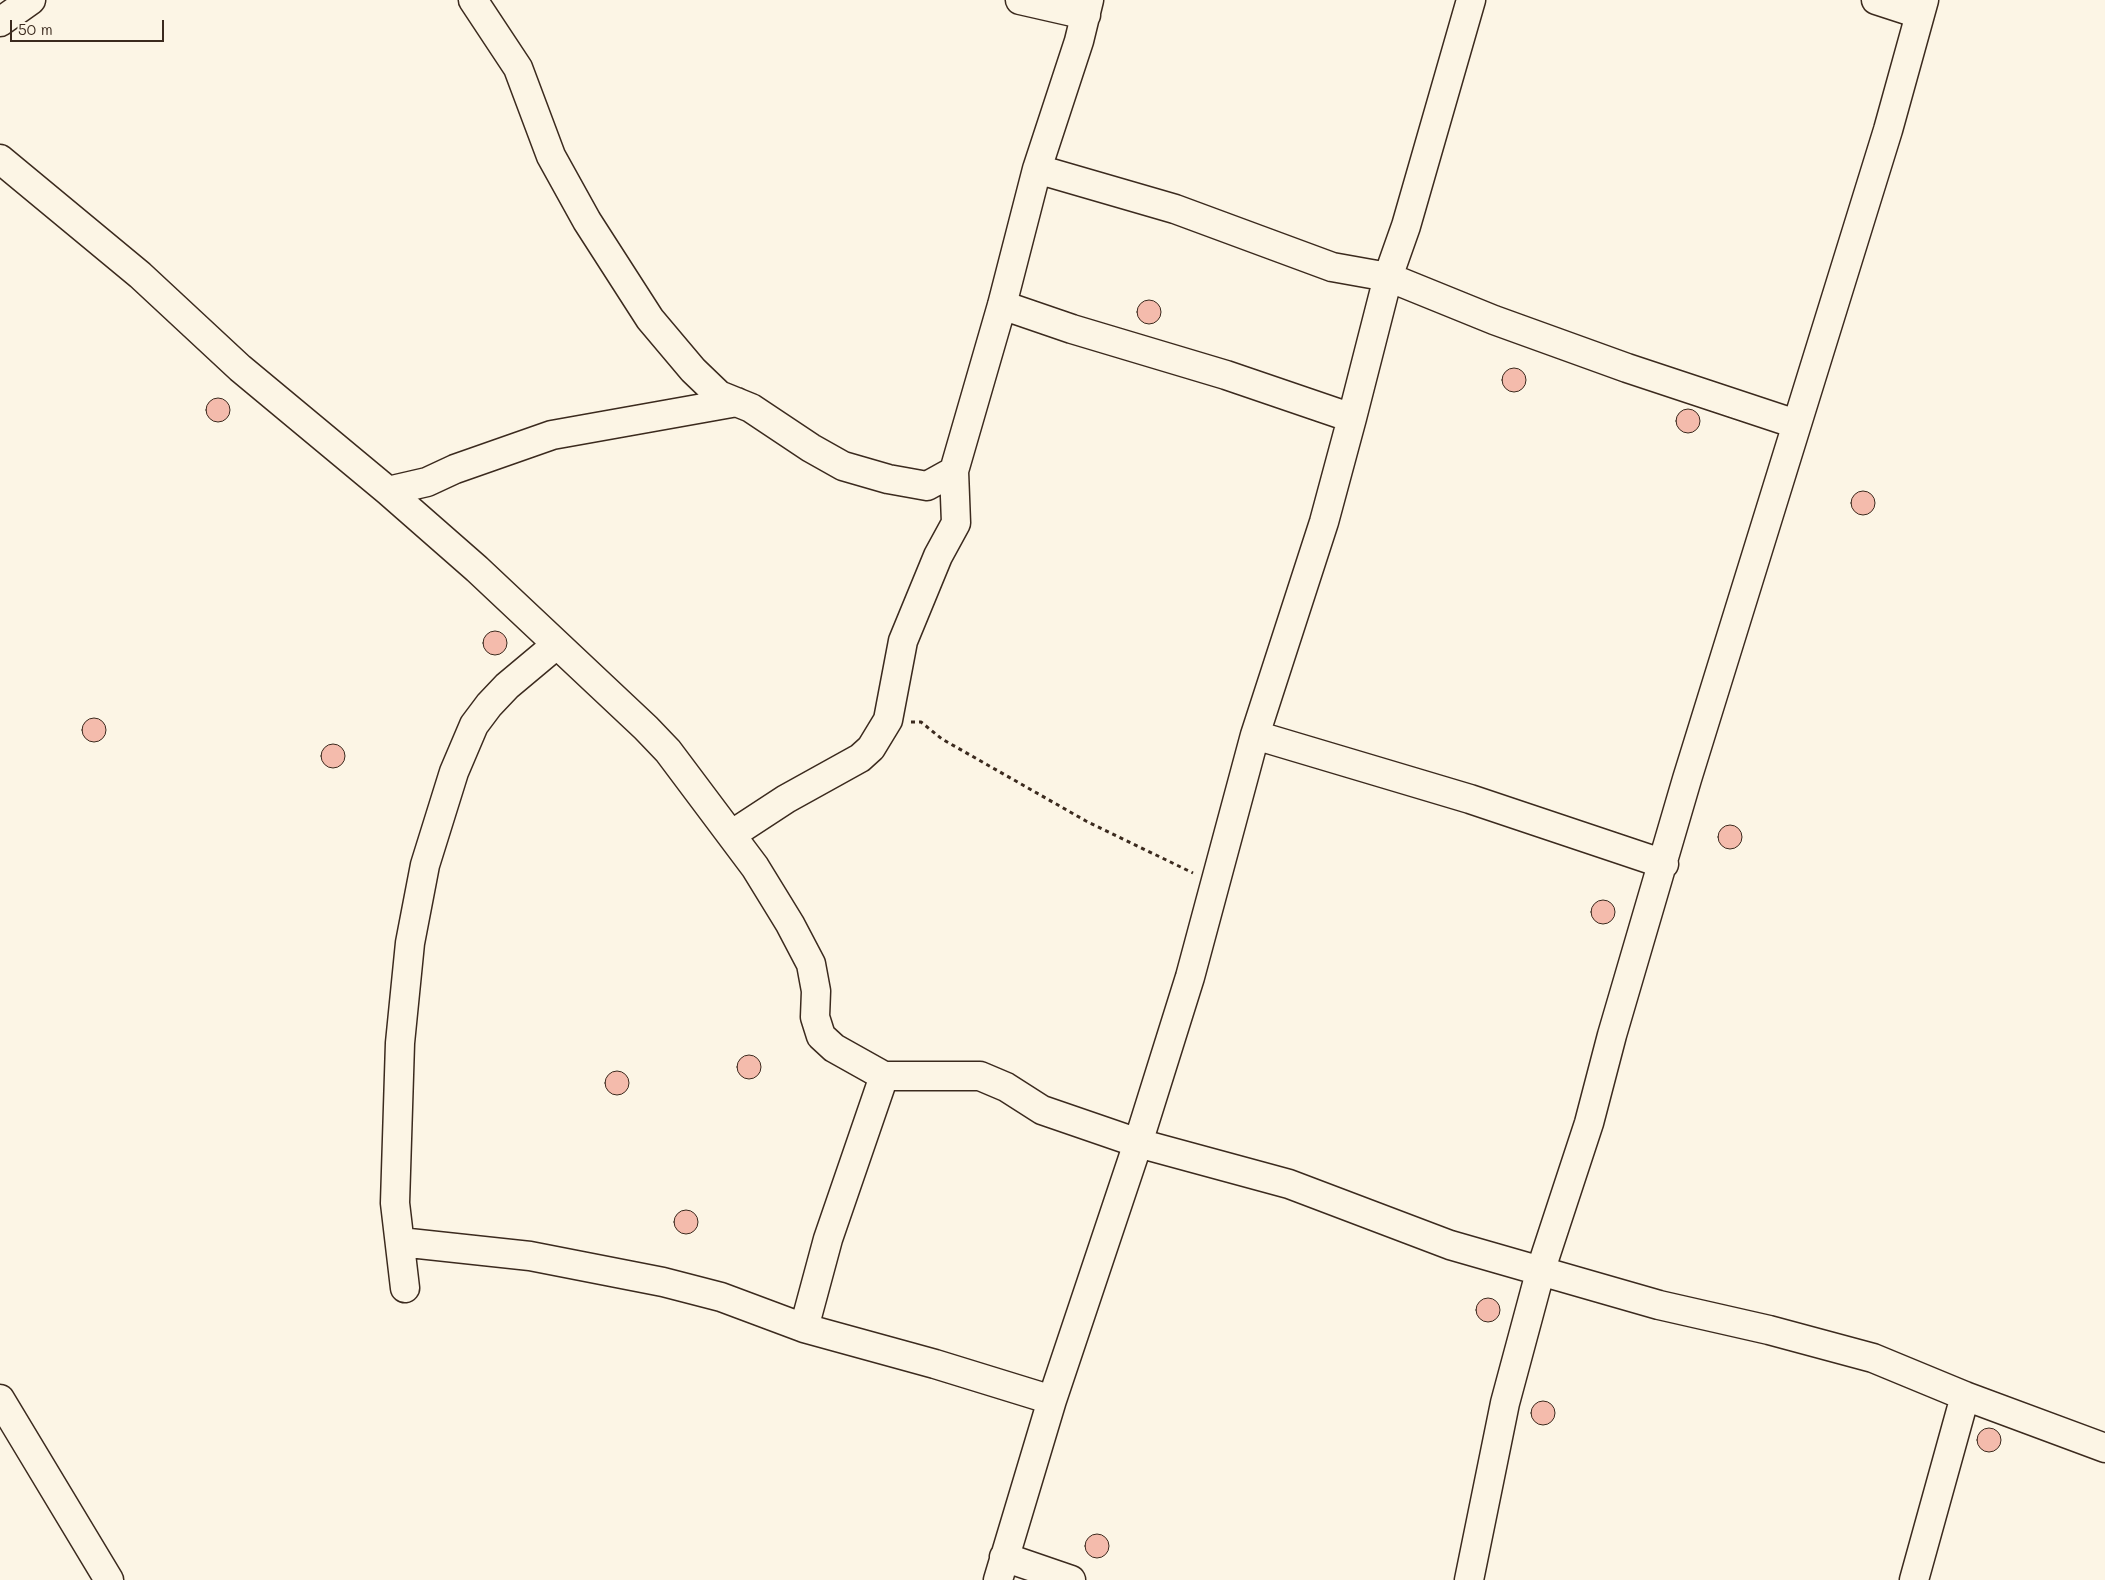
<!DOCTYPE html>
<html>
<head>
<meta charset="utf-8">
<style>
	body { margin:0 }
	#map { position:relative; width:2105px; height:1580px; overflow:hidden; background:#fcf5e5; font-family:Mali,sans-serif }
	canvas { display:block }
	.scale { position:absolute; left:10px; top:20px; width:154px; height:22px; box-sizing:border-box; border:2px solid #3b2a1e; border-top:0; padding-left:6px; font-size:15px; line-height:18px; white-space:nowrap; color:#3b2a1e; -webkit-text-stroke:4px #fcf5e5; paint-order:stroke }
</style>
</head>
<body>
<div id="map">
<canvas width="2105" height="1580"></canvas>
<div class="scale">50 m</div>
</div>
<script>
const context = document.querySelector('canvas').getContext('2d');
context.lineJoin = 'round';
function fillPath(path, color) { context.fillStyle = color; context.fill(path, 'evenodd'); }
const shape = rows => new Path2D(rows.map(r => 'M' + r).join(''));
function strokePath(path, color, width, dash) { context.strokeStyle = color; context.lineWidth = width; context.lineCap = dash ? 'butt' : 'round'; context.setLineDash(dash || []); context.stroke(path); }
const building = shape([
	'1137 312a12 12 0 1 1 24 0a12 12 0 1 1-24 0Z',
	'1502 380a12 12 0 1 1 24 0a12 12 0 1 1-24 0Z',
	'206 410a12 12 0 1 1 24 0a12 12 0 1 1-24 0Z',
	'1676 421a12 12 0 1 1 24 0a12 12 0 1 1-24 0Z',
	'1851 503a12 12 0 1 1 24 0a12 12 0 1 1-24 0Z',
	'483 643a12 12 0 1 1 24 0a12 12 0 1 1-24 0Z',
	'82 730a12 12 0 1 1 24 0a12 12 0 1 1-24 0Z',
	'321 756a12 12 0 1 1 24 0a12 12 0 1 1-24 0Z',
	'1718 837a12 12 0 1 1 24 0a12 12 0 1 1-24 0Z',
	'1591 912a12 12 0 1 1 24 0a12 12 0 1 1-24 0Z',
	'737 1067a12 12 0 1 1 24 0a12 12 0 1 1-24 0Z',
	'605 1083a12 12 0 1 1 24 0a12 12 0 1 1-24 0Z',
	'674 1222a12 12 0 1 1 24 0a12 12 0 1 1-24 0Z',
	'1476 1310a12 12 0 1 1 24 0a12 12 0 1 1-24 0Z',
	'1531 1413a12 12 0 1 1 24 0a12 12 0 1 1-24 0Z',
	'1977 1440a12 12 0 1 1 24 0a12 12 0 1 1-24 0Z',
	'1085 1546a12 12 0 1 1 24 0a12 12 0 1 1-24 0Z'
]);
const path = shape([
	[911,722,921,722,942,739,1086,821,1193,873]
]);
const minor = shape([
	[473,0,518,68,551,156,587,221,650,319,693,370,719,395,751,408,811,448,843,466,888,479,927,486,954,471],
	[1020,0,1086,15],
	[1876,0,1919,14],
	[0,22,31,0],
	[0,159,140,275,240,368,388,491,477,569,646,728,668,751,755,867,790,924,811,964,816,991,815,1017,821,1036,834,1048,884,1076,980,1076,1006,1087,1042,1110,1138,1143,1289,1184,1450,1245,1659,1305,1769,1330,1873,1358,1965,1396,2105,1448],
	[1037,169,1175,209,1332,267,1388,277,1494,320,1627,368,1796,424],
	[1002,305,1072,329,1226,375,1352,418],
	[388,491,427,482,455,469,552,435,737,402],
	[1255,735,1470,799,1664,864],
	[731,835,786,799,860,758,871,748,888,720,903,641,938,556,956,523,954,471,1002,305,1037,169,1079,41,1089,0],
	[400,1242,530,1256,663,1282,721,1297,804,1328,935,1364,1052,1400],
	[405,1288,395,1203,400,1043,410,943,425,865,454,772,474,725,489,705,507,686,556,645],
	[804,1328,828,1239,884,1076],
	[0,1399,109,1580],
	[1004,1557,1071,1580],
	[998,1580,1052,1400,1138,1143,1190,977,1255,735,1324,522,1352,418,1388,277,1406,226,1471,0],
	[1469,1580,1505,1403,1541,1269,1589,1123,1612,1035,1687,779,1888,130,1924,0],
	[1914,1580,1965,1396]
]);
fillPath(building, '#f4bbac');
strokePath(building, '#3b2a1e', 1);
strokePath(minor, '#3b2a1e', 31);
strokePath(path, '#3b2a1e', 3, [4, 4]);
strokePath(minor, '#fcf5e5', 28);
</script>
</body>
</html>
